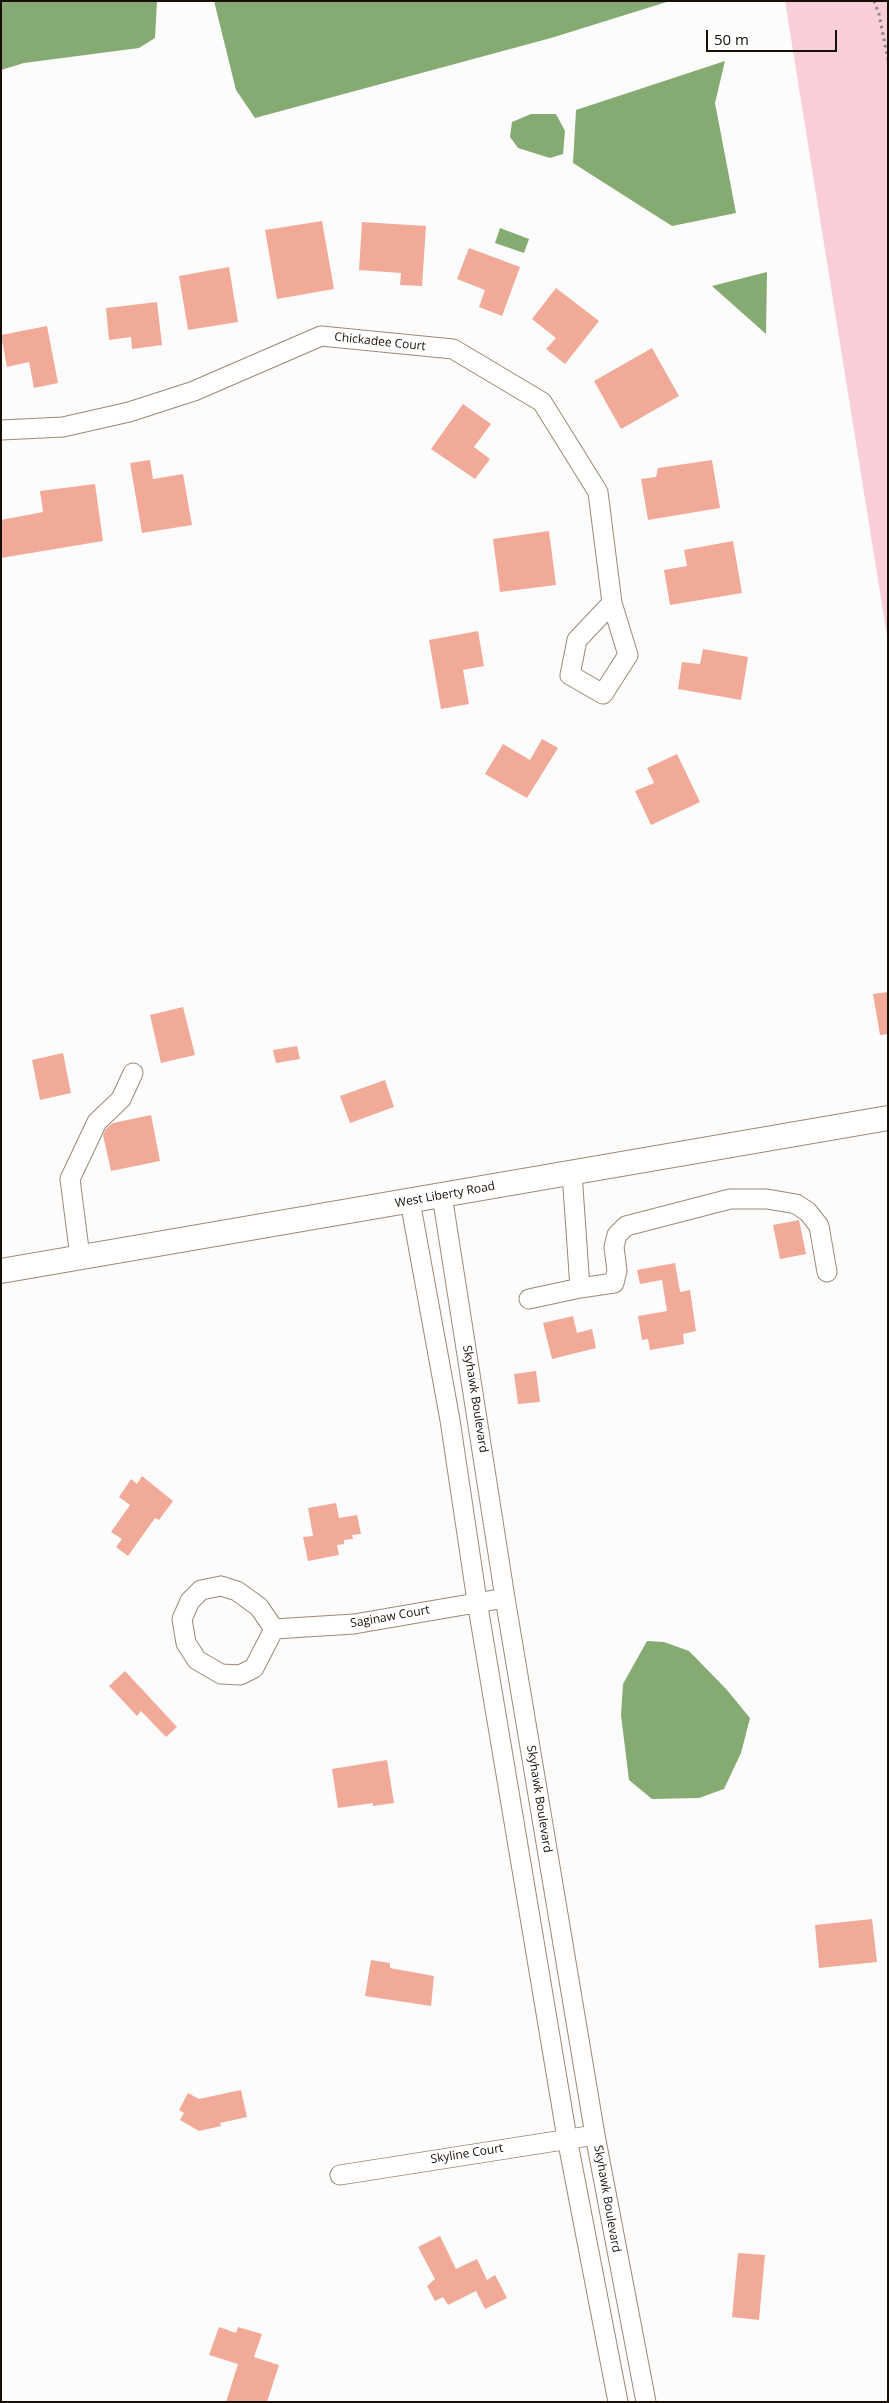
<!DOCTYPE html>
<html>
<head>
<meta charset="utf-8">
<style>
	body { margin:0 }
	#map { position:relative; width:889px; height:2403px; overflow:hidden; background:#fcfcfc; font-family:"Open Sans",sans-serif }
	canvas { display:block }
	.frame { position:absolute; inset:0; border:2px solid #170f06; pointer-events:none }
	.scale { position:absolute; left:706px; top:30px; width:131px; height:22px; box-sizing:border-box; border:2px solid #170f06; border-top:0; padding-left:6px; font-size:15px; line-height:18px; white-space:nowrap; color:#170f06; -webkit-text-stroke:4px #fff; paint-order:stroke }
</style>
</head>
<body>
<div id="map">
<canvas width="889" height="2403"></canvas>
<div class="frame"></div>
<div class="scale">50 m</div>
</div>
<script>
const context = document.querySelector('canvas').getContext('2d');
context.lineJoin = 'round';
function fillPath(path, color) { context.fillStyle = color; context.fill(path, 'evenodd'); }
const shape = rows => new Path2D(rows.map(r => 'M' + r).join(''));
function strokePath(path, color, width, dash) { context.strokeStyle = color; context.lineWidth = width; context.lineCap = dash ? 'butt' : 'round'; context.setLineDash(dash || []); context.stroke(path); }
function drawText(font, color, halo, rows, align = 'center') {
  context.font = font + ' "Open Sans",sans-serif'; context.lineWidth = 4; context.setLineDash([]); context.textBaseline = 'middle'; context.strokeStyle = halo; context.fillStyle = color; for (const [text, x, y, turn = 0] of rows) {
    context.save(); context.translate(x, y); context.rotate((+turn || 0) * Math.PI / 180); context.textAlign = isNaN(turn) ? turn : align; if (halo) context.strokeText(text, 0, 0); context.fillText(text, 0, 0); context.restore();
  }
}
const green = shape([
	[785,1,888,1,888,642]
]);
const water = shape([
	[1,1,157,1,155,38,139,48,24,63,1,70],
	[214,1,670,1,551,38,255,118,236,90],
	[725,61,715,103,736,213,672,226,573,163,576,110],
	[531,114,556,114,565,131,563,154,550,158,518,148,510,137,512,122],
	[500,228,529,239,524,253,495,243],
	[767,272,766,334,712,286],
	[647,1641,664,1642,689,1651,727,1690,750,1718,741,1753,724,1789,699,1798,652,1799,629,1780,621,1715,623,1684]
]);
const building = shape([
	[322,221,334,289,277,299,265,230],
	[362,222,426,226,422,286,400,285,401,273,359,270],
	[469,248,520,267,502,316,479,307,485,290,457,279],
	[229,267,238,322,188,330,179,276],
	[556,288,599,321,565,364,546,349,556,338,532,319],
	[157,302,162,345,132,349,131,337,109,340,106,308],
	[47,326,58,383,34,388,29,362,7,367,1,335],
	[652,348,679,396,621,429,594,381],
	[463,404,491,424,474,447,490,459,475,479,431,449],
	[150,460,153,479,183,474,192,525,142,533,130,463],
	[712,460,720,508,648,520,641,479,656,477,658,468],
	[95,484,103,541,1,558,1,520,43,512,40,491],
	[549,531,556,585,500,592,493,539],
	[733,541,742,593,670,605,664,570,687,566,684,550],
	[478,631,484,666,463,670,469,704,441,709,429,640],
	[703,649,748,657,741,700,678,689,682,662,700,664],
	[542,739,558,748,527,798,485,774,503,744,530,760],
	[677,754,700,802,651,825,635,791,654,783,647,768],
	[888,992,888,1034,880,1035,873,994],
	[183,1007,195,1055,161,1063,150,1015],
	[297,1046,300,1059,276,1063,273,1050],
	[63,1053,71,1093,40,1100,32,1060],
	[385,1080,394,1107,350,1123,340,1096],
	[151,1115,160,1161,111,1171,103,1135,106,1129,113,1123],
	[799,1220,806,1254,780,1259,773,1225],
	[675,1263,680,1292,690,1290,696,1331,683,1334,684,1344,650,1350,648,1339,642,1340,638,1316,667,1311,662,1280,640,1284,637,1270],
	[573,1316,577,1333,592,1329,596,1348,552,1359,543,1323],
	[536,1371,540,1402,518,1404,514,1374],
	[142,1476,173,1501,159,1520,155,1518,128,1556,116,1547,122,1539,111,1532,130,1505,119,1497,131,1479,137,1484],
	[336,1503,339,1518,357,1515,361,1534,352,1535,353,1539,344,1540,344,1544,337,1545,339,1555,308,1561,303,1537,313,1536,308,1508],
	[125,1671,177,1727,166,1737,141,1711,137,1716,109,1686],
	[387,1760,394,1803,373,1806,373,1803,338,1808,332,1769],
	[872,1919,877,1962,819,1968,815,1925],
	[371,1960,390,1963,390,1968,434,1976,431,2006,365,1996],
	[241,2090,247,2117,220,2123,221,2126,199,2131,180,2120,184,2113,179,2110,188,2093,199,2099],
	[440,2236,456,2269,477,2259,487,2280,495,2275,507,2298,485,2309,476,2291,448,2305,443,2297,435,2301,427,2286,435,2279,418,2247],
	[738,2253,765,2255,759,2320,732,2317],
	[219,2327,236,2333,238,2327,262,2334,254,2357,279,2365,267,2402,226,2402,238,2364,209,2355]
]);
const path = shape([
	[874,1,879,14,888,60]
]);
const minor = shape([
	[1,430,63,427,129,412,194,391,321,336,453,349,542,402,598,492,612,603,628,655,603,694,570,675,577,640,612,603],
	[572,1173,580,1288,614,1283,617,1271,614,1247,617,1235,626,1226,730,1199,767,1199,796,1204,808,1212,819,1226,827,1272],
	[442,1195,505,1598,595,2135,646,2402],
	[410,1201,450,1420,477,1601,567,2138,618,2402],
	[80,1257,70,1179,97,1122,121,1099,133,1073],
	[529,1299,580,1288],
	[221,1586,237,1591,259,1607,274,1629,254,1668,240,1675,221,1674,197,1660,186,1643,182,1619,190,1601,201,1590,221,1586],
	[274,1629,354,1624,505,1598],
	[340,2175,595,2135]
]);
const major = shape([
	[1,1271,888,1118]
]);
const streetNames = [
	["Chickadee Court",380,342,6],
	["West Liberty Road",445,1195,-10],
	["Skyhawk Boulevard",475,1399,81],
	["Saginaw Court",390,1617,-10],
	["Skyhawk Boulevard",539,1799,81],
	["Skyline Court",467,2154,-9],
	["Skyhawk Boulevard",607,2199,80]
];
fillPath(green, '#faced8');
fillPath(water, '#85aa72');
fillPath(building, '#f1aa97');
strokePath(minor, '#9e8871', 21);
strokePath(major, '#9e8871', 26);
strokePath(path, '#8a8681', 3, [2.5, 4]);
strokePath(minor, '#fff', 19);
strokePath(major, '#fff', 24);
drawText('12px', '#170f06', '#fff', streetNames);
</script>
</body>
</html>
